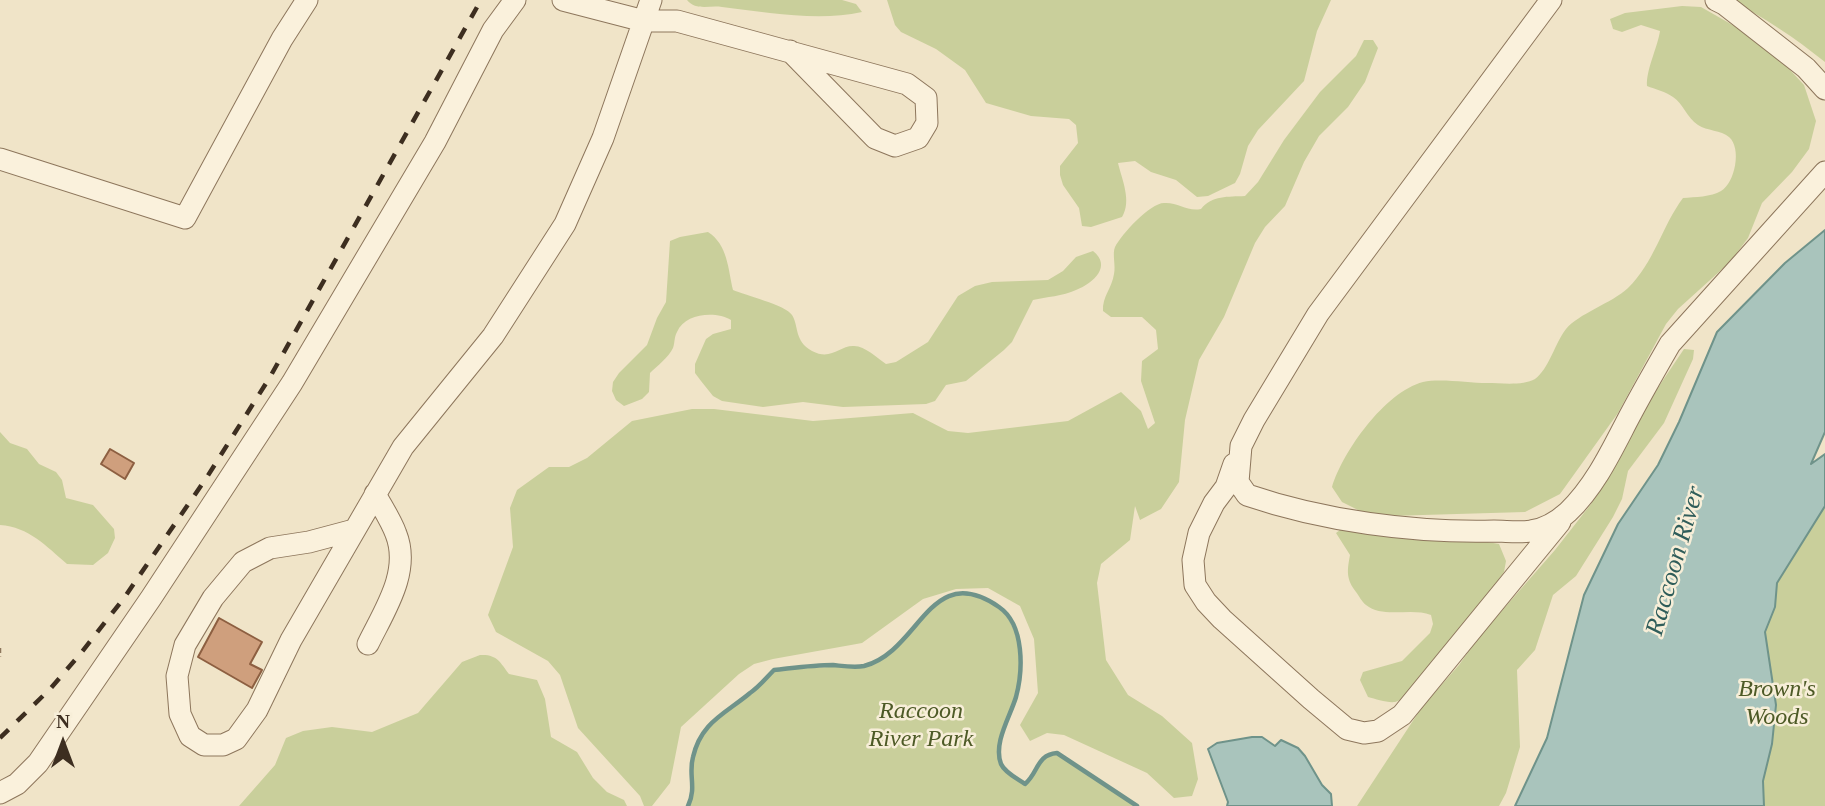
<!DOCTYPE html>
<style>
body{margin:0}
#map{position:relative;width:1825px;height:806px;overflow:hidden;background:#f0e4c8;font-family:"Times New Roman",serif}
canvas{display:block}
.north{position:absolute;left:28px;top:708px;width:70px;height:70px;-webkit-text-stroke:5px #f7eed8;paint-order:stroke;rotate:0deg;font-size:19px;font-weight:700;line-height:28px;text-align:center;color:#3d2e20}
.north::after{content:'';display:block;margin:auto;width:24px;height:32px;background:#3d2e20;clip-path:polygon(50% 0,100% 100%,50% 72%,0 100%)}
</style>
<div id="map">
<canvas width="1825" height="806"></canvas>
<div class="north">N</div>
</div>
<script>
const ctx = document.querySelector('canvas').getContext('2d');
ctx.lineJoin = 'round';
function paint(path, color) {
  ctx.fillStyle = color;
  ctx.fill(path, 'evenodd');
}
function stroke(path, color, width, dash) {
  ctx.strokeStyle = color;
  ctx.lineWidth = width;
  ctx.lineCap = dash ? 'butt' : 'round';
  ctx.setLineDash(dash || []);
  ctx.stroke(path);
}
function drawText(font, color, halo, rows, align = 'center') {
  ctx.font = font + ' "Times New Roman",serif';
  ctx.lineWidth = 5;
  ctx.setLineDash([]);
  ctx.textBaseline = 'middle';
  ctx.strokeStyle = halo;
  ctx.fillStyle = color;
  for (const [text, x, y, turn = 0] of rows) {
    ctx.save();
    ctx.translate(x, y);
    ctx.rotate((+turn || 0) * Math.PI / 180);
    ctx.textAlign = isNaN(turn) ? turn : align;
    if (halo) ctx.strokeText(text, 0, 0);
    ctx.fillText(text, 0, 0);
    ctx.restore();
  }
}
const green = new Path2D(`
 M687 0H842L856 4 862 12C817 22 767 12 722 7 709 5 696 11 687 0Z
 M887 0H1331L1317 31 1304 81 1258 130 1248 146 1240 174 1235 183 1208 196 1197 197 1176 180 1151 172 1135 161 1118 163C1122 180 1132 201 1122 217L1091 227 1082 226 1079 208 1063 185 1060 175V166L1078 143 1076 125 1069 119 1031 116 986 103 965 70 936 49 901 32 895 25Z
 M1730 0H1825V62C1795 38 1764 17 1730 0Z
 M1682 6 1701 7 1766 44 1804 85 1816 121 1809 149 1792 172 1762 203 1748 238 1730 262 1678 309 1666 324 1618 413 1560 494 1525 512 1389 516 1360 511 1342 502 1332 487C1343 451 1385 392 1423 382 1440 378 1469 383 1487 383 1501 383 1523 386 1535 379 1549 369 1555 343 1566 329 1578 314 1612 303 1628 288 1654 263 1662 226 1683 198 1695 197 1711 197 1721 191 1735 183 1742 148 1729 137 1721 130 1707 131 1698 125 1687 118 1683 103 1673 97 1666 92 1655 89 1647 86 1646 70 1657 49 1660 31L1641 25 1622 32 1613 29 1610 19 1625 13Z
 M1364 40H1373L1378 48 1365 82 1348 107 1319 136 1304 162 1285 206 1265 227 1255 243 1224 317 1199 360 1185 420 1179 482 1161 509 1140 520 1135 506 1130 540 1101 564 1097 583 1106 660 1128 695 1162 716 1192 743 1198 779 1192 796 1174 798 1147 773 1064 735 1047 733 1030 741 1020 725 1038 693 1034 639 1020 606 988 588 956 589 923 599 862 643 773 659 754 664 739 674 681 727 670 783 652 806H644L640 796 578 728 560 675 548 661 496 632 488 615 513 547 510 508 517 490 549 467H569L587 458 632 421 692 409H714L813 421 913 413 948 431 968 433 1068 421 1121 392 1141 411 1148 429 1155 423 1141 381 1142 361 1158 349 1156 330 1142 317H1111L1103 311C1102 297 1112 288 1114 274 1116 266 1112 254 1115 247 1121 235 1150 203 1164 203 1178 202 1187 212 1201 209 1212 195 1228 197 1245 196L1258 182 1284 140 1320 92 1356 56Z
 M708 232C728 245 728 269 733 290 744 295 786 305 792 315 799 326 794 341 812 351 831 361 839 346 853 346 864 345 877 358 886 364L896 362 928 342 958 296 975 286 992 282 1048 280 1063 271 1076 257 1093 251C1112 266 1094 283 1076 290 1063 296 1046 297 1033 300L1012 342 1004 350 966 381 946 385 935 401 926 404 843 407 803 402 763 407 722 401 713 396 701 381 695 373V364L706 339 713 334 731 329V320C716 311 685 313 677 332 674 337 675 343 673 348 669 357 657 366 650 373L649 392 642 399 624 406 616 400 612 391 613 382 619 373 647 345 657 318 666 302 670 241 680 237Z
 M1684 349 1694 350 1693 359 1664 423 1628 471 1622 499 1613 517 1576 576 1553 595 1535 650 1517 670 1520 747 1506 793 1499 806H1357L1422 707 1459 665 1478 638 1555 550 1591 504 1647 404Z
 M0 432 10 443 27 449 39 464 56 472 62 480 66 498 93 505 114 529 115 538 108 553 93 565 67 564C46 546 29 527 0 525Z
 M1825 465V806H1731L1728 696Z
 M1344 527 1384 531 1444 542 1482 541 1499 544 1506 561 1504 572C1487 595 1419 698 1395 702 1387 703 1376 699 1368 697L1360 680 1363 672 1402 661 1430 633 1433 624 1431 615C1411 607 1383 619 1366 605 1362 602 1359 596 1356 592 1346 579 1347 571 1350 555L1336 533Z
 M956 593C1014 593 1028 647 1016 696 1011 716 993 742 1001 763 1005 773 1017 779 1026 784 1039 772 1036 755 1057 753L1137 806H688C697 787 688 775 693 757 701 722 725 714 750 693 759 687 766 678 774 670L866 665 885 655 901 642 942 598Z
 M480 655C497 654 500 662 509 674L537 680 545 699 551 737 577 752 593 778 607 792 624 800 627 806H239L275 765 286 738 303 731 332 727 372 732 418 713 462 662Z`);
const water = new Path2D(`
 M1825 230V432L1811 464 1825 454V506L1777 583 1775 607 1765 632 1776 705 1772 744 1763 781 1764 806H1515L1547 738 1584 595 1618 524 1658 465 1679 422 1717 332 1785 263Z
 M1252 737H1262L1275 746 1281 740 1298 748 1305 756 1322 785 1331 794 1332 806H1227L1228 802 1208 749 1217 743Z`);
const stream = new Path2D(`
 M688 806C697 787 688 775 693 757 701 722 725 714 750 693 759 687 766 678 774 670 793 668 813 665 833 665 843 666 854 668 864 666 921 651 929 559 999 607 1025 625 1023 671 1016 697 1010 717 993 743 1001 764 1005 773 1018 779 1025 784 1039 772 1036 755 1057 753L1137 806`);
const building = new Path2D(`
 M110 449 134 463 125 479 101 464Z
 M219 618 262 642 250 664 262 670 252 688 198 657Z`);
const path = new Path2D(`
 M0 648V657`);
const minor = new Path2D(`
 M563 0 644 21H677L907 84 926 98 927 123 918 138 895 146 875 138 790 51
 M1551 0 1318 314 1254 420 1241 446 1238 482 1247 495C1323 521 1414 533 1494 531 1506 531 1519 533 1531 531 1545 529 1558 521 1568 512 1594 487 1610 454 1626 423 1640 396 1655 370 1670 344L1825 172
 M1716 0 1724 4 1806 68 1825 89
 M0 159 185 218 282 39 307 0
 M1234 464 1226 487 1214 503 1199 533 1193 560 1195 585 1206 602 1222 619 1311 699 1347 729 1364 733 1378 731 1402 715 1560 522
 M354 530 309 542 270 548 243 562 213 598 185 645 177 676 180 714 190 736 204 745H223L236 739 257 710 291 640 403 447 493 336 565 224 603 138 651 0
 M368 644C384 611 411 572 396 534 391 520 382 507 375 494
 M0 793 17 784 38 763 151 598 292 383 435 142 493 30 515 0`);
const rail = new Path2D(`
 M0 738 51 688 81 653 124 598 207 477 270 377 481 0`);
const parkNames = [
 ["Brown's",1777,690],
 ["Woods",1777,718],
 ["Raccoon",921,712],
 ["River Park",921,740]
];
const waterNames = [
 ["Raccoon River",1676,561,-74]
];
paint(green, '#c9cf9b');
paint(water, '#a9c4bc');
stroke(water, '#6f938a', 2);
stroke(stream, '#6f938a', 4.5);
paint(building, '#cf9f7d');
stroke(building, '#8d5f41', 2);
stroke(minor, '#8d765c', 23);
stroke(path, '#8d765c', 2.5, [5, 3.5]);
stroke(minor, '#faf1dc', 21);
stroke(rail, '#3d2e20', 4.5, [12, 12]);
drawText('italic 24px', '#4d5a26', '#f7eed8', parkNames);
drawText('italic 26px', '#2f5d5a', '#f7eed8', waterNames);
</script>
